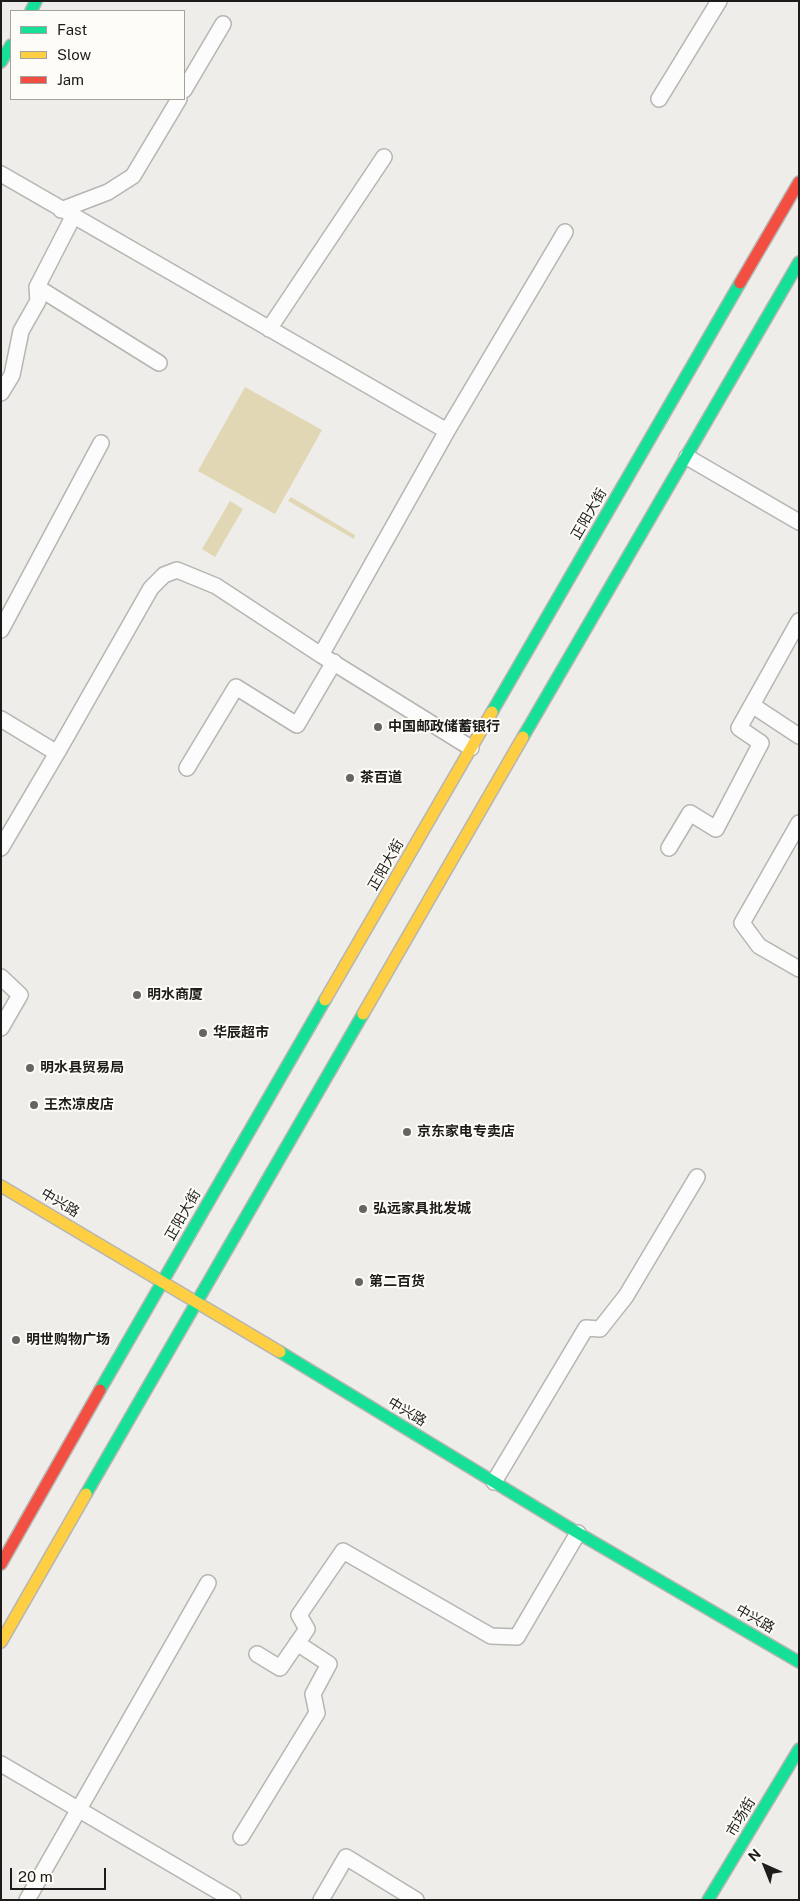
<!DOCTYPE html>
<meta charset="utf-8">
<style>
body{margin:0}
#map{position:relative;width:800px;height:1901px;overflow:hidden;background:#eeedea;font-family:"Public Sans",sans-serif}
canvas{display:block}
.frame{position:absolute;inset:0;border:2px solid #1d1c1a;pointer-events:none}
.legend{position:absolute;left:10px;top:10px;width:175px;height:90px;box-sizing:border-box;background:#fdfcf6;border:1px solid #a3a29e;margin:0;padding:6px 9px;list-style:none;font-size:15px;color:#1d1c1a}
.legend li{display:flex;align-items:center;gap:10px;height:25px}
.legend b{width:25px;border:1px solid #a3a29e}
.north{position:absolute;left:740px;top:1841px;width:50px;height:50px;-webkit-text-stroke:4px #fdfcf6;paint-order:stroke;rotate:316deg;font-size:14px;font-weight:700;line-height:20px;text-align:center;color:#1d1c1a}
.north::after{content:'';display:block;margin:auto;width:18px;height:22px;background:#1d1c1a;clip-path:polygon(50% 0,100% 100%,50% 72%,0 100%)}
.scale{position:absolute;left:10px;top:1868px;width:96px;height:22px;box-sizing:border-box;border:2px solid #1d1c1a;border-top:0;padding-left:6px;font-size:15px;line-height:18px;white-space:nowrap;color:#1d1c1a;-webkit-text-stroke:4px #fdfcf6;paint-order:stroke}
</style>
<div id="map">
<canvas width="800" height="1901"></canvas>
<div class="frame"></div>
<ul class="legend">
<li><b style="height:6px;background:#16e098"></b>Fast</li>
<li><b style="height:6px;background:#ffcf43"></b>Slow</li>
<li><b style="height:6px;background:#f24e42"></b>Jam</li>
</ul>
<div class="north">N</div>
<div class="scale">20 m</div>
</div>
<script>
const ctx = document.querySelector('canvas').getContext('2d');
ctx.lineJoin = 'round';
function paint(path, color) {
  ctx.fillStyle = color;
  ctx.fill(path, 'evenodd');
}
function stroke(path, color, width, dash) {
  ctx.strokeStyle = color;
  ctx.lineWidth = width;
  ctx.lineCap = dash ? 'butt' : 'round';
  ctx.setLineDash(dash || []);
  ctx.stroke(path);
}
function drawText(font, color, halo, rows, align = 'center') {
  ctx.font = font + ' "Public Sans","Noto Sans SC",sans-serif';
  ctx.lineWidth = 4;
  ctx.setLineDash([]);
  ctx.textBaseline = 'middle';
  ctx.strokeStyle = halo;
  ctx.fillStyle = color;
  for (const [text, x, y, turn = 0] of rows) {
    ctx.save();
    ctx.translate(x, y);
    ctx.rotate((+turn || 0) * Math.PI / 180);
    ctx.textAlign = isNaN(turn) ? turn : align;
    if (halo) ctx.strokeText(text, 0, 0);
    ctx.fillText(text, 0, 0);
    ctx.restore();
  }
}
const green = new Path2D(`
 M245 387 322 430 275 514 198 471Z
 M291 497 355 535 354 539 288 501Z
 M230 501 243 509 215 557 202 549Z`);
const lane = new Path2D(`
 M184 90 223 24
 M659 99 719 1
 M1 174 447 431
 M61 210 108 192 133 176 179 99
 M37 287 159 363
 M269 329 384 157
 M1 393 12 375 21 331 38 301 37 287 73 217
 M687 457 799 522
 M1 630 101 443
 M321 655 447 431 565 232
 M752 705 799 736
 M1 719 57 753 151 588 164 575 177 570 216 586 321 655 471 748
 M187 768 236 687 297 725 334 662
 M799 823 742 923 759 946 799 969
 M1 848 57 753
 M669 848 690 813 716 829 761 743 739 728 799 621
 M1 977 20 995 1 1028
 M494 1482 586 1328 600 1329 626 1296 697 1177
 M257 1654 280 1668 307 1629 299 1615 343 1551 491 1636 517 1637 578 1533
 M1 1764 233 1900
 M241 1837 317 1713 313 1694 329 1664 297 1643
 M27 1900 208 1583
 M321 1900 346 1857 416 1900`);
const fast = new Path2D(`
 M31 11 36 1
 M1 62 11 45
 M492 712 740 283
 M523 737 799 262
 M280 1352 578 1533 799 1662
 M100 1390 325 1000
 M86 1494 363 1014
 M708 1900 799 1749`);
const slow = new Path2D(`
 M325 1000 492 712
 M363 1014 523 737
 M1 1186 280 1352
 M1 1642 86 1494`);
const jam = new Path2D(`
 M740 283 799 182
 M1 1564 100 1390`);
const markers = [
 [378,727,5,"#666563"],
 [350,778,5,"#666563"],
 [137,995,5,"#666563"],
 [203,1033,5,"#666563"],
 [30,1068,5,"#666563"],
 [34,1105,5,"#666563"],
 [407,1132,5,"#666563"],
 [363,1209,5,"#666563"],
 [359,1282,5,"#666563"],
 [16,1340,5,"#666563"]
];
const streetNames = [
 ["正阳大街",589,514,-60],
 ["正阳大街",386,865,-60],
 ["中兴路",60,1203,31],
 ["正阳大街",183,1215,-60],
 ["中兴路",407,1412,31],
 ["中兴路",755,1619,30],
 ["市场街",741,1817,-59]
];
const poiNames = [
 ["中国邮政储蓄银行",388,727],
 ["茶百道",360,778],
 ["明水商厦",147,995],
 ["华辰超市",213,1033],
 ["明水县贸易局",40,1068],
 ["王杰凉皮店",44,1105],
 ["京东家电专卖店",417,1132],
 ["弘远家具批发城",373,1209],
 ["第二百货",369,1282],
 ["明世购物广场",26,1340]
];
paint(green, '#e1d7b5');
stroke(lane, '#b6b5b2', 18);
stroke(fast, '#b6b5b2', 14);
stroke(slow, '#b6b5b2', 14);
stroke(jam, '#b6b5b2', 14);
stroke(lane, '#fcfcfc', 15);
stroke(fast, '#16e098', 11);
stroke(slow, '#ffcf43', 11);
stroke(jam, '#f24e42', 11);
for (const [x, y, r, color] of markers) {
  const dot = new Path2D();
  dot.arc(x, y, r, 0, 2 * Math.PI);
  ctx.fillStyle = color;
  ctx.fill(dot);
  stroke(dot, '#fdfcf6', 2);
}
drawText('14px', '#1d1c1a', '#fdfcf6', streetNames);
drawText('bold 14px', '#1d1c1a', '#fdfcf6', poiNames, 'left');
</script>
